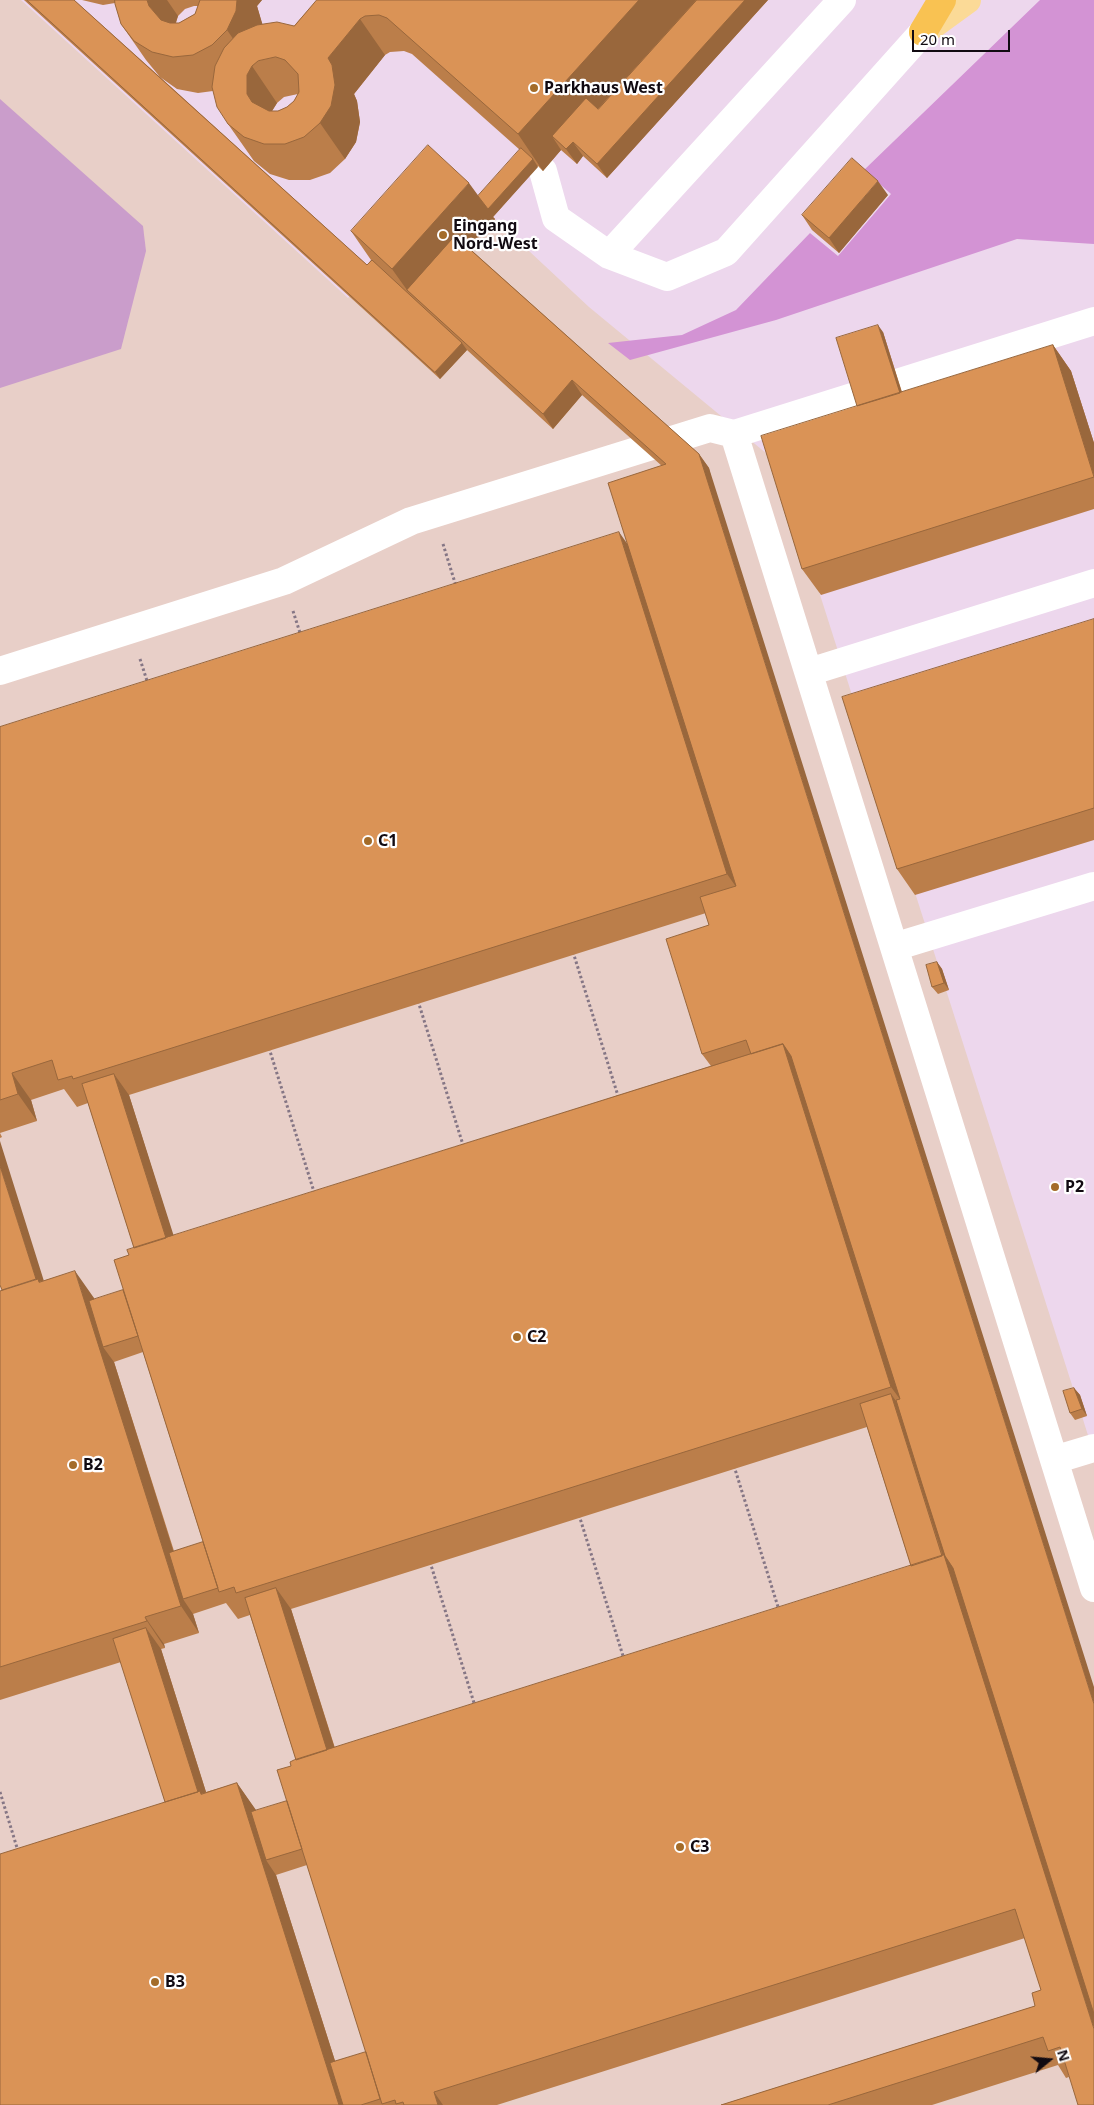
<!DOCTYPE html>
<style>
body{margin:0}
#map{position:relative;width:1094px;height:2105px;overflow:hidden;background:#edd7ed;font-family:"Noto Sans",sans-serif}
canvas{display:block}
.north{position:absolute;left:1024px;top:2035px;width:50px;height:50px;-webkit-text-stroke:4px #fff;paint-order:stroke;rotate:73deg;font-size:14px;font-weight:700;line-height:20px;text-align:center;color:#110a11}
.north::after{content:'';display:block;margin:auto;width:18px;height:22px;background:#110a11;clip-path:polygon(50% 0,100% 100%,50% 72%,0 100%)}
.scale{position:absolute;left:912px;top:30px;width:98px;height:22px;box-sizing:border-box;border:2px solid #110a11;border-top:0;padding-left:6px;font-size:15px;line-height:18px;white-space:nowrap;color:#110a11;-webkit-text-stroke:4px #fff;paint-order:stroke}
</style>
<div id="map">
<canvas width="1094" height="2105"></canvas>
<div class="north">N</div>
<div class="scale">20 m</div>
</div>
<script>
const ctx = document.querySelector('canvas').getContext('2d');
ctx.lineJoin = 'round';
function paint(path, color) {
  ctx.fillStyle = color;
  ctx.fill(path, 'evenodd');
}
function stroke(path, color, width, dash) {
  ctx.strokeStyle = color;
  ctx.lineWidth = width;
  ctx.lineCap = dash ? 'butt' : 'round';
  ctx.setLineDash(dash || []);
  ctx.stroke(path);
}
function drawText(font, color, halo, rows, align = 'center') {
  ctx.font = font + ' "Noto Sans",sans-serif';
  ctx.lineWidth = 4.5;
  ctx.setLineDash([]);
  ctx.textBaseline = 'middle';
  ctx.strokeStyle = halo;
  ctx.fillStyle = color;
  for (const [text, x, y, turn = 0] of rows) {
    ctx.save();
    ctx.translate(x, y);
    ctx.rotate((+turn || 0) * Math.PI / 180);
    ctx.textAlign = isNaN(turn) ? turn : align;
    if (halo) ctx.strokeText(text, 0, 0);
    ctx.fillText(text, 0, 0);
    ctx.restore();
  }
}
const commercial = new Path2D(`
 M0 0H21L348 298 454 181 589 307 778 463 1094 1454V2105H0Z`);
const green = new Path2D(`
 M0 99 143 226 146 251 121 349 0 388Z`);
const forest = new Path2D(`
 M1040 0H1094V244L1017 239 776 320 630 360 608 343 682 335 736 310 810 233 838 256 891 194 864 170Z`);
const path = new Path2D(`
 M443 544 456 586
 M293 611 301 636
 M140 659 148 684
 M573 952 619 1099
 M418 1001 464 1148
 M269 1048 315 1195
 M734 1466 779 1610
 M579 1515 624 1659
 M430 1562 475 1706
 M0 1792 18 1851`);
const minor = new Path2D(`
 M543 171 556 218 609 255 667 277 726 252 923 32
 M609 255 842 0
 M1094 321 734 434 1094 1588
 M0 671 284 581 411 521 710 428 734 434
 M809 672 1094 583
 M894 947 1094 886
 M1054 1460 1094 1448`);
const major = new Path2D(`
 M923 32 967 0`);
const highway = new Path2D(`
 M923 32 942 0`);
const wall = new Path2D(`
 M24 0H74L160 77 146 60 121 24 115 3 103 5 82 0H262L257 6 262 24 294 26 317 0H768L607 178 583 156 577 164 561 150 543 171 538 166 493 217 495 219 469 248 699 454 709 468 1069 2077 1066 2078 1058 2065 932 2105H721L1035 2006 1041 1990 1025 1938 497 2105H0L165 1802 121 1662 0 1700V1291L44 1281 94 1298V1300L123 1290 129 1255 134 1248 88 1103 77 1107 64 1089 31 1100 37 1121 0 1133 2 1137 0 1138V727L628 545 662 466 582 395 553 429 467 350 440 379ZM194 6H198L195 14 179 23H176L178 16 185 9ZM404 51 412 54 520 150 478 196 351 231 371 260 367 265 160 77 177 89 198 93 213 91 228 124 254 161 270 174 289 180H310L330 173 345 159 356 142 360 122 357 101 354 94 385 55 390 52ZM298 94 294 101 287 107 278 111H272L277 103 284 97ZM706 913 709 925 702 1054 711 1066 173 1236 129 1095ZM143 1352 203 1542 174 1551 114 1362ZM867 1427 911 1566 335 1748 291 1609ZM226 1603 238 1619 250 1615 296 1760 291 1766 287 1801 256 1811 237 1783 206 1792 161 1649 165 1648 164 1644 199 1633 193 1614ZM307 1865 366 2052 335 2061 276 1875Z
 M888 195 839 253 812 230 802 215Z
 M883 332 902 392 1053 345 1071 371 1094 443V509L821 595 802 569Z
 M1094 619V840L915 895 897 869Z
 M937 962 942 969 949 990 938 994 932 987Z
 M1074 1388 1080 1395 1087 1416 1075 1420 1070 1413Z`);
const shadedWall = new Path2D(`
 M147 0H167L178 16 172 33 149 6Z
 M237 0H262L257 6 263 26 261 47 252 66 227 30Z
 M639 0H696L564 147 552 136 561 150 543 171 518 134Z
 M745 0H768L607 178 597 164Z
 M360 19 385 55 354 94 357 101 360 122 356 142 345 159 320 123 328 58Z
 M252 66 277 103 272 111 273 130 252 102 247 94V75Z
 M573 142 583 156 577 164 566 149Z
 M533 159 538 167 493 217 495 219 420 302 407 290 392 269 469 183 488 209Z
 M878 181 888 195 839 253 829 238Z
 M878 325 883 332 911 422 906 414Z
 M462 343 467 350 440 379 435 372Z
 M1053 345 1071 371 1094 443V476Z
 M572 380 582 395 553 429 543 414Z
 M699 454 709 468 1094 1687V1704Z
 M619 532 638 559 746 901 727 874Z
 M937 962 942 969 949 990 944 983Z
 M783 1044 802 1070 910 1413 891 1387Z
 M12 1073 31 1100 37 1121 18 1094Z
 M114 1074 129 1095 183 1265 168 1244Z
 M0 1141 48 1294 38 1286 0 1166Z
 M75 1271 94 1298 109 1346 103 1347 114 1362 188 1598 183 1599 193 1614 199 1633 181 1606Z
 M1074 1388 1080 1395 1087 1416 1082 1409Z
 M891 1394 906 1415 1094 1997V2029Z
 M276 1588 291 1609 344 1778 329 1757Z
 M145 1617 164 1644 165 1648 147 1621Z
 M146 1628 161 1649 211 1808 200 1798Z
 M237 1783 256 1810 271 1859 266 1860 276 1875 349 2105H339Z
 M434 2092 443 2105H438Z`);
const building = new Path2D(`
 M27 0H74L367 265 372 260 462 343 435 372Z
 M115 0H147L149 6 161 20 170 23H179L195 14 200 0H237L236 11 227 30 212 45 193 55 173 57 152 52 134 41 121 24 115 4Z
 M317 0H639L518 134 387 18 379 15 365 16 360 19 328 58 332 65 335 85 331 106 320 123 304 137 285 144H264L244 137 228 124 217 107 212 87 215 66 224 48 238 33 257 25 277 22 294 26ZM276 57 285 60 298 74 299 92 294 101 287 107 278 111H269L252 102 247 94V75L252 66 258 61Z
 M697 0H745L597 164 573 142 566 149 552 136 586 98 598 109Z
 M428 145 469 183 392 269 351 231Z
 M521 148 533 159 488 209 478 196Z
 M852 158 878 181 829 238 802 215Z
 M455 236 699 454 1094 1704V2014L953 1568 945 1556 922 1484 896 1400 900 1399 791 1056 783 1044 751 1054 746 1040 702 1054 666 939 709 925 700 897 736 886 608 483 666 464 572 380 543 414 407 290Z
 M878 325 900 393 857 406 836 338Z
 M1053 345 1094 477 802 569 761 436Z
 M619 532 727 874 73 1079 72 1076 58 1080 52 1060 12 1073 18 1094 0 1100V727Z
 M1094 619V808L897 869 842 697Z
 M937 962 944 983 932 987 926 965Z
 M783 1044 891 1387 236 1593 234 1587 219 1592 114 1260 129 1255 127 1250Z
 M114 1074 166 1238 134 1248 82 1084Z
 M0 1166 36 1279 2 1290 0 1285Z
 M75 1271 181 1606 145 1617 147 1621 0 1667V1291L38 1279 39 1282Z
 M123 1290 138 1336 103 1347 89 1301Z
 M1074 1388 1082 1409 1070 1413 1063 1391Z
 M891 1394 942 1556 911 1566 860 1404Z
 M203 1542 218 1588 183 1599 169 1553Z
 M944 1555 1094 2029V2105H1078L1060 2047 1048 2051 1043 2037 828 2105H721L1035 2006 1032 1993 1041 1990 1015 1909 434 2092 438 2105H404L403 2102 396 2104 395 2100 382 2104 277 1770 291 1766 290 1762 294 1760Z
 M276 1588 327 1750 296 1760 245 1598Z
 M146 1628 198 1792 165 1802 113 1639Z
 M237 1783 339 2105H0V1854L200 1791 201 1794Z
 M287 1801 302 1849 266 1860 251 1812Z
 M366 2052 380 2099 361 2105H343L330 2063Z`);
const markers = [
 [534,88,5,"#a46c29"],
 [443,235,5,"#a46c29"],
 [368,841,5,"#a46c29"],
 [1055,1187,5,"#a46c29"],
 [517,1337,5,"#a46c29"],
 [73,1465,5,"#a46c29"],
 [680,1847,5,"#a46c29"],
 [155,1982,5,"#a46c29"]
];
const poiNames = [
 ["Parkhaus West",544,88],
 ["Eingang",453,226],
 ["Nord-West",453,244],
 ["C1",378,841],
 ["P2",1065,1187],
 ["C2",527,1337],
 ["B2",83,1465],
 ["C3",690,1847],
 ["B3",165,1982]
];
paint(commercial, '#e8cfc8');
paint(green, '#ca9dcb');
paint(forest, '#d393d4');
stroke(path, '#857685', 3, [2.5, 2.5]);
stroke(minor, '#fff', 28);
stroke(major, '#fbda97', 28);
stroke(highway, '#f9c252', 28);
paint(wall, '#bb7e4a');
paint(shadedWall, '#99673c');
paint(building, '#da9356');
stroke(building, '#99673c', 1);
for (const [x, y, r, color] of markers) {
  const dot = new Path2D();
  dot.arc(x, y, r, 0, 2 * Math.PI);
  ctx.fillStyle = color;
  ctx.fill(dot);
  stroke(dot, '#fff', 2);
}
drawText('bold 16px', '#110a11', '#fff', poiNames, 'left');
</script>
